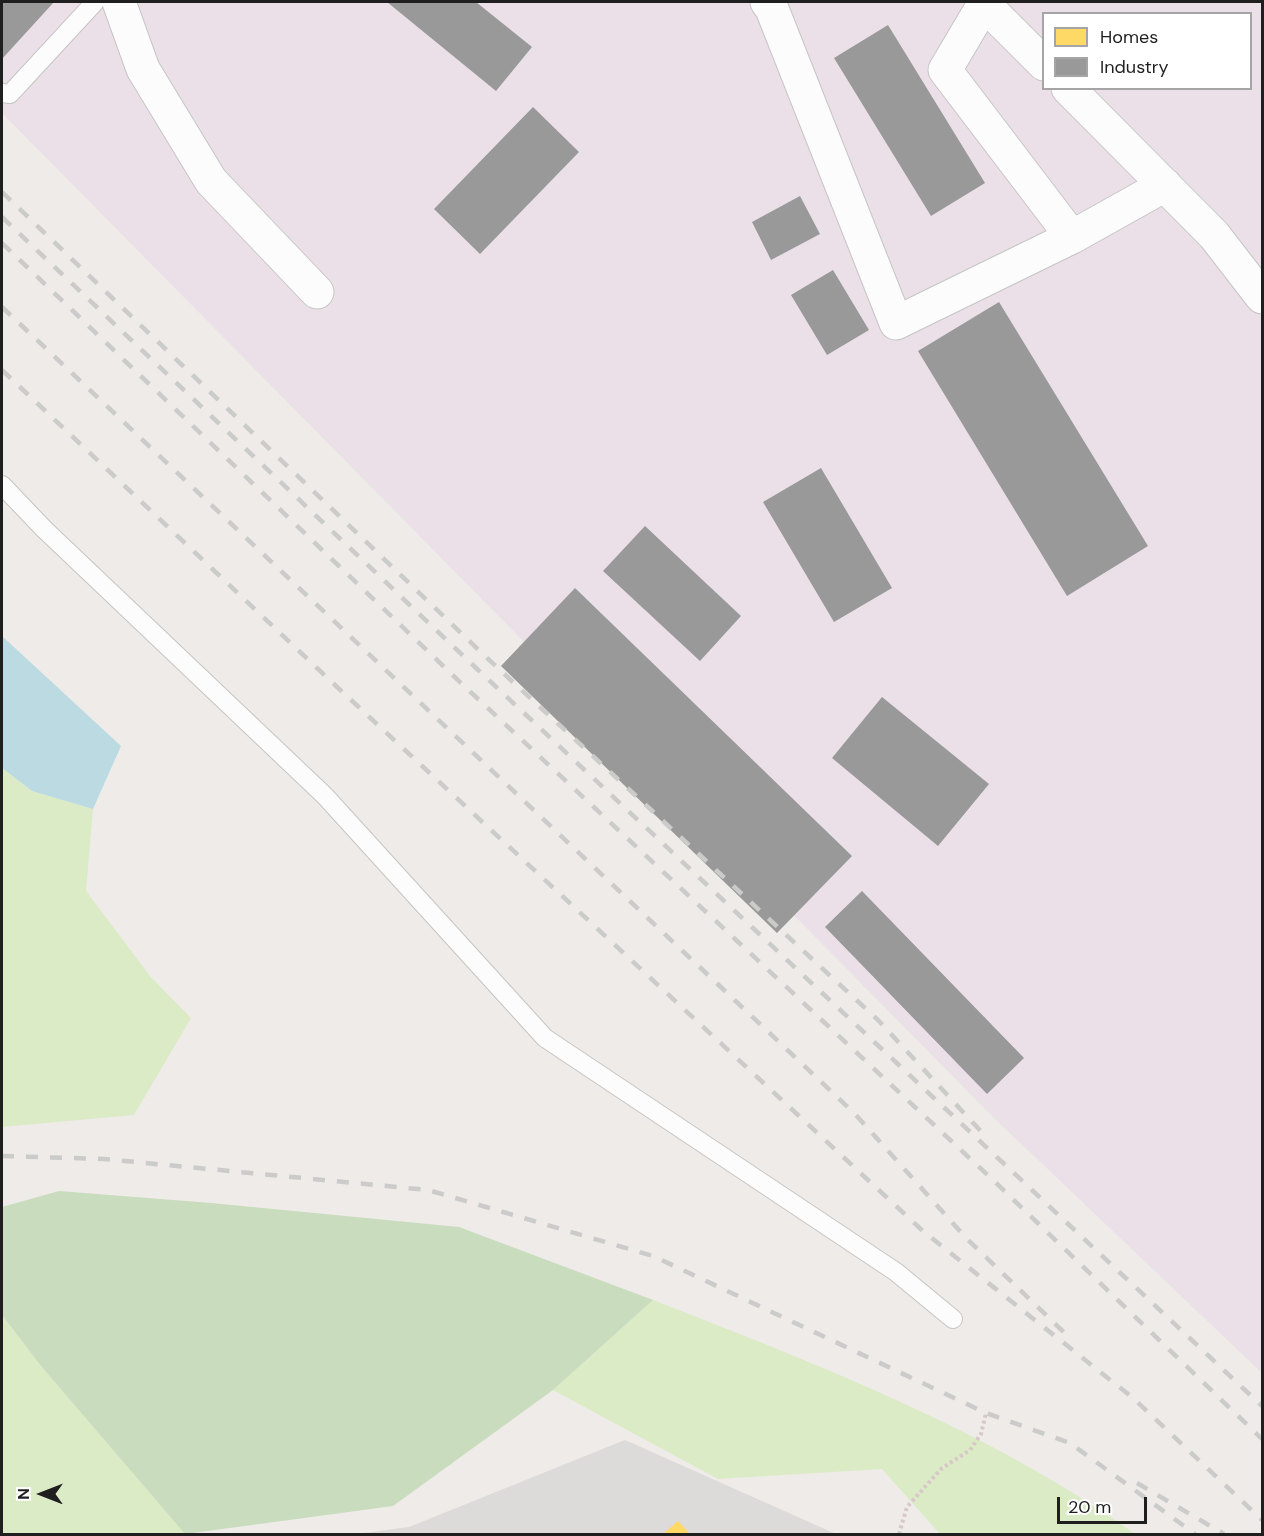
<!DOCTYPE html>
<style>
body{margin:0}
#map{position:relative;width:1264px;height:1536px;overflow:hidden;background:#eeebe8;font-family:"DM Sans",sans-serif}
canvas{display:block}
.frame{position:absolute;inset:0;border:3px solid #1f1f1f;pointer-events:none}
.legend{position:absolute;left:1042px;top:12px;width:210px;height:78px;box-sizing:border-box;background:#fff;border:2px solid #a5a5a5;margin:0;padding:8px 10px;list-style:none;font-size:18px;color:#1f1f1f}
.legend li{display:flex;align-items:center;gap:12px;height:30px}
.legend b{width:30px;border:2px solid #a5a5a5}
.north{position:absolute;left:12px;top:1464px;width:60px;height:60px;-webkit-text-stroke:4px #fff;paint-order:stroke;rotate:270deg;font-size:16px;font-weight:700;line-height:24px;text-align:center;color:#1f1f1f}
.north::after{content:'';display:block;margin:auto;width:21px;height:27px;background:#1f1f1f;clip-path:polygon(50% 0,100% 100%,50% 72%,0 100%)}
.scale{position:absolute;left:1057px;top:1497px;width:90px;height:27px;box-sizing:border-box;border:3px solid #1f1f1f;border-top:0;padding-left:8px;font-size:18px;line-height:21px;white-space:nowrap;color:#1f1f1f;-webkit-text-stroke:4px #fff;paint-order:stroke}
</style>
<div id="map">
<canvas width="1264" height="1536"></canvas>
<div class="frame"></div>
<ul class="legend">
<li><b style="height:16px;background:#ffd966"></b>Homes</li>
<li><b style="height:16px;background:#999"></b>Industry</li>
</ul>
<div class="north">N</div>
<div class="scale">20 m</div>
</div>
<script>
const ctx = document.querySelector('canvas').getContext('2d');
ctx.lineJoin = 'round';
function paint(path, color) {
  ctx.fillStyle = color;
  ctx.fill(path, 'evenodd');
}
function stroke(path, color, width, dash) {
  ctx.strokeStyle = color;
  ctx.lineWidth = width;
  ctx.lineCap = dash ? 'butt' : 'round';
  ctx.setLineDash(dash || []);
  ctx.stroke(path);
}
const residential = new Path2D(`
 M625 1440 836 1534H356L409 1527Z`);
const industrial = new Path2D(`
 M2 2H1262V1373L994 1118 2 113ZM1044 14H1250V88H1044Z`);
const grass = new Path2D(`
 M2 768 32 791 93 809 86 891 150 976 191 1018 134 1115 2 1127Z
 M653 1300C817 1364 991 1431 1135 1534H940L882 1469 718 1479 553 1390Z
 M2 1315 41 1366 185 1534H2Z`);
const forest = new Path2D(`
 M59 1191 211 1203 459 1227 653 1300 553 1390 393 1506 185 1534 41 1366 2 1315V1207Z`);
const water = new Path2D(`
 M2 636 121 746 93 809 32 791 2 768Z`);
const homes = new Path2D(`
 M678 1521 690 1534H663Z`);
const industry = new Path2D(`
 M2 2H54L2 59Z
 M387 2H476L532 47 496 91Z
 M888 25 985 183 931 216 834 58Z
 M533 107 579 152 480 254 434 209Z
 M800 196 820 234 771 260 752 222Z
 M833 270 869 330 827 355 791 295Z
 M999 302 1148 546 1067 596 918 351Z
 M821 468 892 588 834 622 763 502Z
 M645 526 741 616 700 661 603 571Z
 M575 588 852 856 777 933 501 666Z
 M882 697 989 784 938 846 832 758Z
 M862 891 1024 1058 987 1094 825 927Z`);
const path = new Path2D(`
 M899 1534 907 1507 941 1469 970 1450 981 1434 986 1413`);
const service = new Path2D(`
 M2 93 10 94 95 2
 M2 485 44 529 325 796 545 1038 896 1272 953 1319`);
const minor = new Path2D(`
 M119 2 143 69 211 181 317 292
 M767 2 772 9 896 323 1072 237 945 70 984 4
 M982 2 1044 64
 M1068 88 1214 235 1262 297
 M1072 237 1165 185`);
const rail = new Path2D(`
 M2 192 486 657 878 1020 988 1139
 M2 217 476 668 1262 1406
 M2 243 461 683 993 1180 1262 1439
 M2 307 855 1114 967 1239 1072 1340
 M2 370 336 686 924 1232 1133 1398 1262 1520
 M2 1156 104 1159 428 1190 653 1256 986 1413 1070 1443 1195 1534
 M1137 1483 1224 1534`);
paint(residential, '#dddbd9');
paint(industrial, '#ebe0e7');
paint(grass, '#dbebc6');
paint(forest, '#c9dcbd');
paint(water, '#bcdae1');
paint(homes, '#ffd966');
paint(industry, '#999');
stroke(service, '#c6c5c4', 20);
stroke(minor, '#c6c5c4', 35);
stroke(path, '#d7c8c7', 4, [3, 3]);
stroke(service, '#fcfcfc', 18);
stroke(minor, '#fcfcfc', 33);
stroke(rail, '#cbcbca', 4.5, [12, 12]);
</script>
